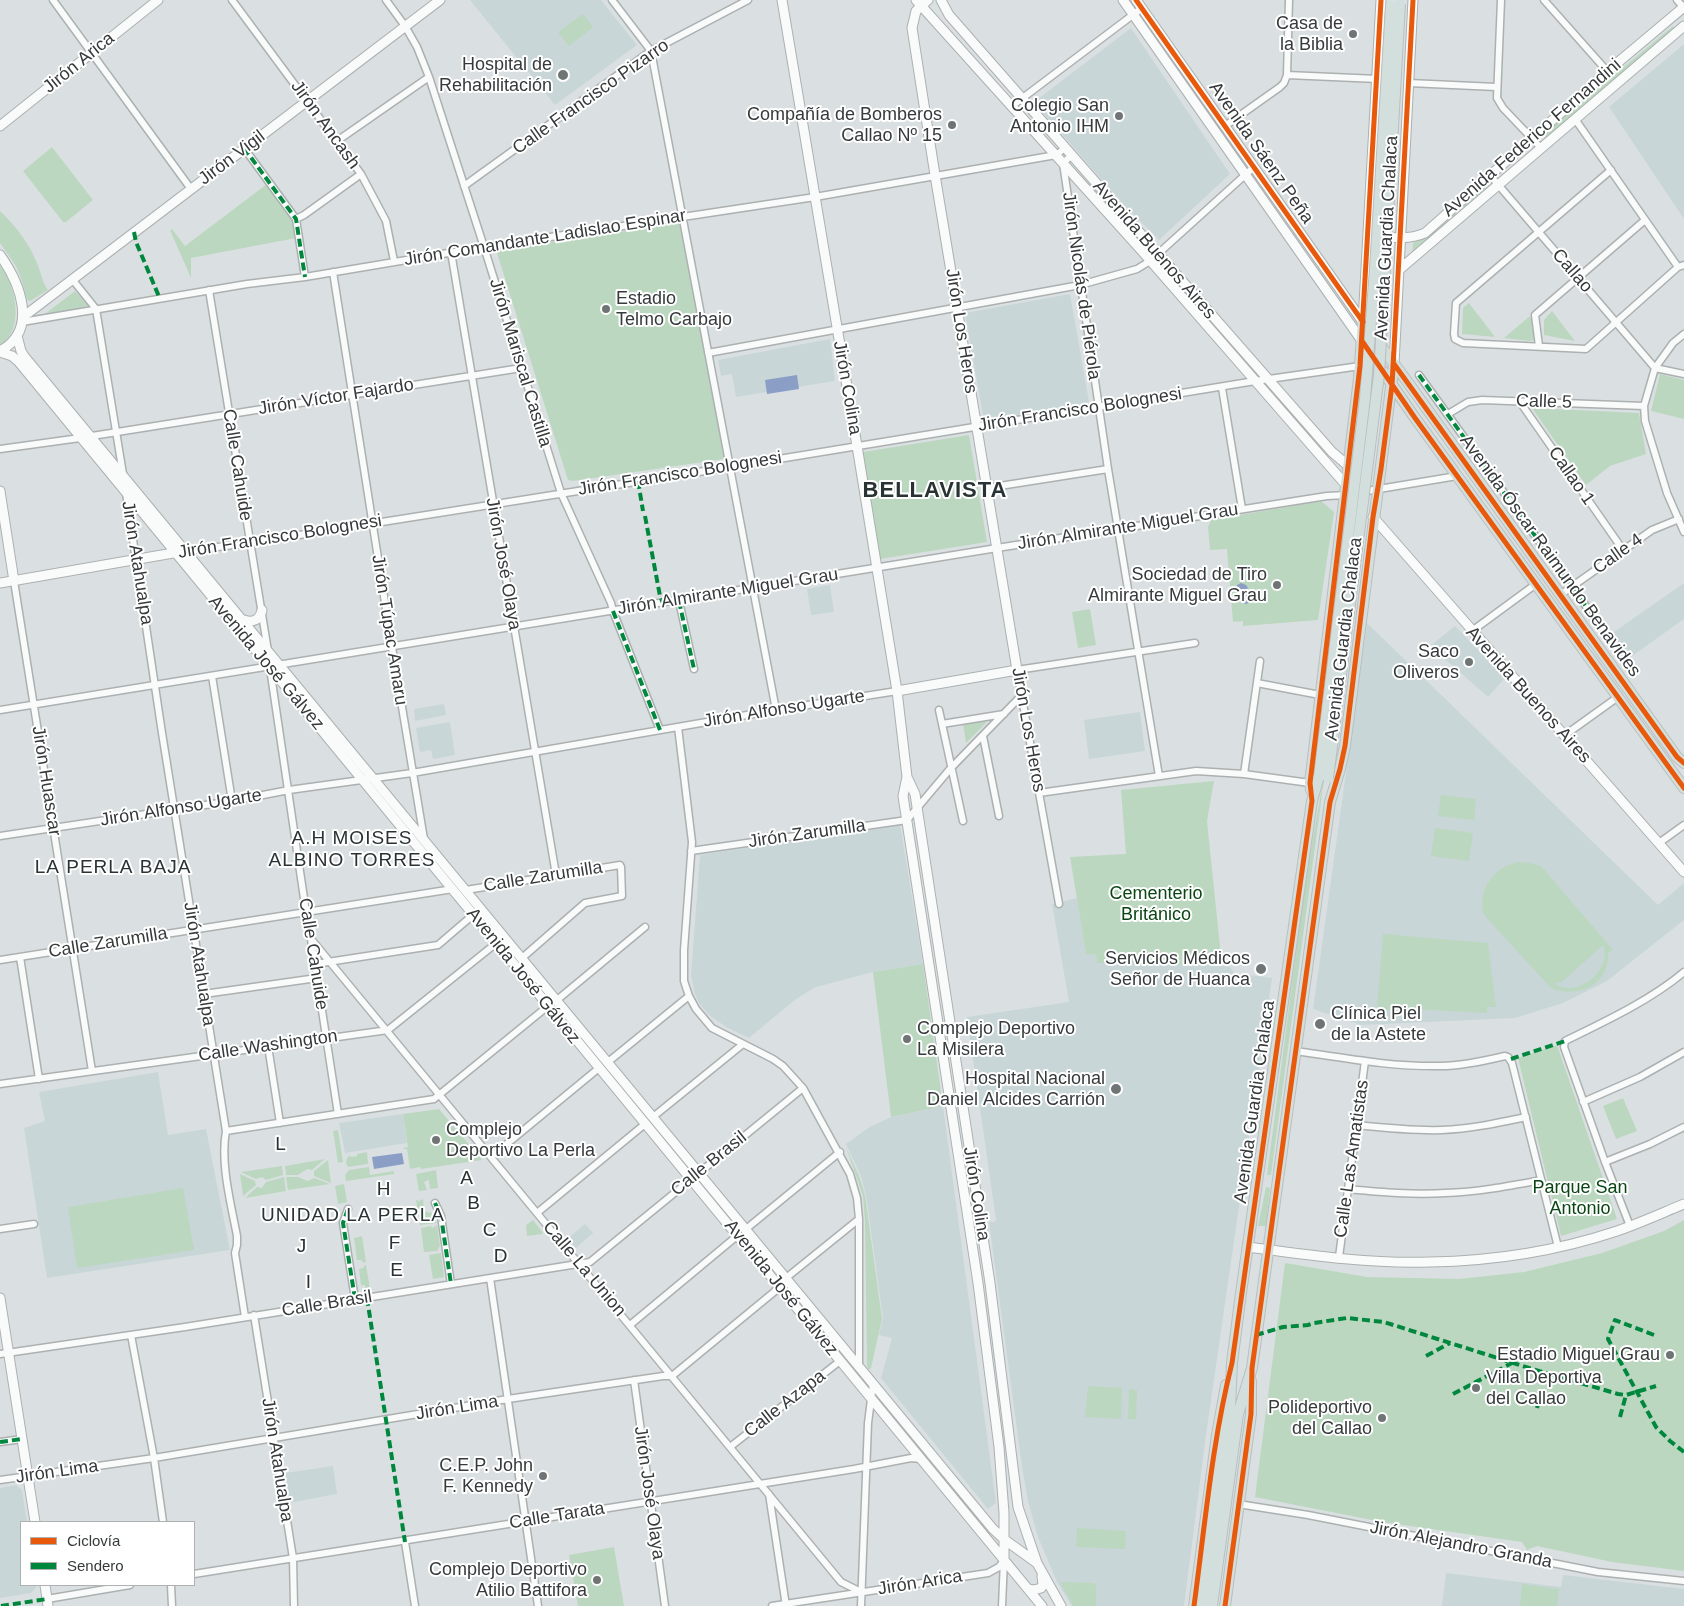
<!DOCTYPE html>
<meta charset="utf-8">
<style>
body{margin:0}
#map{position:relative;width:1684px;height:1606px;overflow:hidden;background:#dae0e1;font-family:Helvetica,sans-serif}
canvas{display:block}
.legend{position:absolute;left:20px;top:1521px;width:175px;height:65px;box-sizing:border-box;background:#fff;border:1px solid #afb0b1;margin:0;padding:6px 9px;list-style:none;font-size:15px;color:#363a3b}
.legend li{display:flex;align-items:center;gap:10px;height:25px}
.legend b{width:25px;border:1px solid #afb0b1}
</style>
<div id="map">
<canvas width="1684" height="1606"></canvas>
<ul class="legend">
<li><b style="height:6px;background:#e8590c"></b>Ciclovía</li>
<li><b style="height:6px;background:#00873e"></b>Sendero</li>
</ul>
</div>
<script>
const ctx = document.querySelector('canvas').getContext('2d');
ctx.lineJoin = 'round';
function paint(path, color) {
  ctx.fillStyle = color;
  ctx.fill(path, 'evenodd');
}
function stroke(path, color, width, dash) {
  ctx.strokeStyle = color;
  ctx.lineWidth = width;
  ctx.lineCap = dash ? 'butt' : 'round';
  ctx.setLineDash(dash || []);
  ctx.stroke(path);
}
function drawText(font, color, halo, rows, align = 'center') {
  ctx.font = font + ' Helvetica,sans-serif';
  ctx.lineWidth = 4;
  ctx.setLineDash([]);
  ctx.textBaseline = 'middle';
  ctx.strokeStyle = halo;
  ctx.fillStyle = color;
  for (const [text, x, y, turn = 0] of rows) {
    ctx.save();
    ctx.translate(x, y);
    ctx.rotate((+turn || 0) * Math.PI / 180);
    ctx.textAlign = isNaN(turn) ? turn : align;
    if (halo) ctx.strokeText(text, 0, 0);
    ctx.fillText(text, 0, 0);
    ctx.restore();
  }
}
const built = new Path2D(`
 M470 0H601L637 45 555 105Z
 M1131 28 1230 174 1159 240 1124 205 1034 102Z
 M1684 44V219L1609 107Z
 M1070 294 1089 402 984 421 965 313Z
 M830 339 835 381 736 397 732 374 721 376 718 360Z
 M1684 583V619L1621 664 1604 639Z
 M830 585 834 612 811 615 807 589Z
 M1367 623 1658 905 1684 883V920L1607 981 1563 1003 1515 1018 1361 1025 1313 1009Z
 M1455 626 1505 678 1488 697 1430 646Z
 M444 704 446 715 415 721 414 709Z
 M1140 712 1145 751 1089 759 1084 720Z
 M450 722 455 755 433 759 431 750 420 752 416 728Z
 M900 824 923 964 873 972 816 987 796 999 749 1038 726 1027 709 1015 699 1003 695 994 691 976 700 855Z
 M1077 898 1086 954 1096 955 1097 963 1223 966 1230 967 1234 973 1272 978 1206 1435 1184 1606H1072L1057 1582 1038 1537 1028 1501 1022 1467 989 1222H994L996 1220 967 1017 1069 1002 1052 904Z
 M158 1072 168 1135 206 1129 230 1250 47 1278 24 1128 45 1121 39 1092Z
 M943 1106 996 1503 988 1509 881 1378 892 1338 879 1335 883 1318 866 1195 861 1176 846 1144 868 1128 891 1117Z
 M403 1114 407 1143 345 1153 339 1123Z
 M585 1224 593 1233 576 1248 567 1239Z
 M333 1466 337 1494 289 1503 285 1473Z
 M16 1485 22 1490 27 1522H21V1585H35L36 1588 31 1593 0 1598V1488Z
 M1446 1573 1561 1587 1563 1575 1684 1589V1606H1442Z`);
const green = new Path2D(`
 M583 14 593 27 569 46 558 32Z
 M1673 26 1676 32 1547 141 1542 135Z
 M52 147 93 200 66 222H63L23 171Z
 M267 184 294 219 296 238 191 258V278L170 230 172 229 185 246Z
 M1487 184 1490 185 1492 188 1412 258 1413 243 1427 236Z
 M0 211C16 226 29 243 37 263 41 272 42 282 48 290L30 301 27 300 22 281 16 266 0 243Z
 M681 223 726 457 724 459 573 481 568 480 497 253 500 249Z
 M0 264C15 284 26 329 0 345Z
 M75 291 88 306 47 316 46 313Z
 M1469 303 1495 337 1462 334 1463 308Z
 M1552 311 1575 341 1544 335V320Z
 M1530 316 1536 335 1534 340 1530 341 1504 338Z
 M1660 374 1684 380V419L1651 411Z
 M1532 408 1639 413 1646 454 1610 466 1586 485Z
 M969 435 987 542 880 559 863 452Z
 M1321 501 1334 512 1318 620 1243 626V621L1233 622 1227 549 1210 550 1208 527 1211 520Z
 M1090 609 1096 645 1078 648 1072 612Z
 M985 719 986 723 966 743 963 724Z
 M1326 765 1271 1175H1267L1306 877Z
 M1214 781 1207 821 1222 966 1097 963 1096 955 1086 954 1070 857 1126 854 1121 790Z
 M1441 795 1476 799 1474 820 1438 816Z
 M1435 828 1473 833 1469 861 1431 856Z
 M1519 862 1530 863 1541 866 1613 950 1608 953C1610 985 1577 999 1551 988L1484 915C1476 890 1495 866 1519 862ZM1603 945C1613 970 1576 1000 1554 983L1562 982Z
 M1383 934 1488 943 1496 1007H1487V1013L1413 1009 1382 1010V1008H1377Z
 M923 964 943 1106 891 1117 873 972Z
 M1557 1045 1617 1219 1561 1236 1518 1058Z
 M1623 1098 1637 1131 1616 1139 1603 1106Z
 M439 1109 482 1160 421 1169 420 1167 410 1169 407 1149H404L403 1148 408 1147 403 1114Z
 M338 1130 343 1162 338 1163 333 1131Z
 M846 1147 859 1176 865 1195 882 1319 871 1368 869 1370 867 1366 865 1222 863 1196Z
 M367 1152 368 1164 348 1167 346 1163 347 1158 350 1155 351 1157 357 1156V1154Z
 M325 1159 312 1170 307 1169 298 1175H286L285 1166Z
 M328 1160 331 1183 314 1176V1171Z
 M282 1166 283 1175 266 1180 262 1177 256 1179 241 1172Z
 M369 1167 370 1175 394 1171V1174L346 1181 345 1175 349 1170Z
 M436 1170 438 1188 430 1189 429 1180 424 1182 427 1190 419 1191 416 1174Z
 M240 1174 255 1181 256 1185 243 1196Z
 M284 1177 286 1191 245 1198 257 1187 262 1188 266 1182Z
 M286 1177H298L308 1181 314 1178 330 1184 288 1190Z
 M344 1184 347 1202 338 1204 335 1186Z
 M1266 1187 1270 1188 1266 1226H1258Z
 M183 1188 194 1250 77 1268 68 1207Z
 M423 1199 424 1211 435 1214 436 1223 420 1225 416 1200 419 1201Z
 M533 1220 543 1233 542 1234 527 1236 526 1225Z
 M1684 1220V1571L1612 1562 1537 1546 1527 1550 1522 1542 1382 1522 1255 1497 1285 1263 1367 1277 1459 1279 1524 1272 1602 1253 1664 1231Z
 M437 1225 440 1246 437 1251 424 1252 421 1228 431 1226 432 1228Z
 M362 1236 366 1262 364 1263 361 1260H357L354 1238Z
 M441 1253 444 1277 433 1279 429 1255Z
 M365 1265H366L370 1289 362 1290 365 1288V1285H361L359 1269 363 1268Z
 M1088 1386 1122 1388 1121 1419 1085 1417Z
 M1129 1389 1137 1390 1136 1419H1128Z
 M1077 1528 1126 1531 1125 1549 1076 1547Z
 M614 1547 624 1606H578L569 1555Z
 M1060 1582 1094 1583 1096 1586V1606H1073Z
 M1522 1584 1559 1589 1557 1606H1520Z`);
const water = new Path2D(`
 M797 375 799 389 767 394 765 380Z
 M1241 583 1246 585 1248 588 1247 592 1251 596 1250 602 1246 604 1241 602 1239 598 1240 595 1236 591 1237 585Z
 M402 1153 404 1164 374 1169 372 1157Z`);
const street = new Path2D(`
 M53 0 191 189
 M232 0 361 174 386 221 394 261
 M386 0 405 26 417 47 429 77 484 247 561 493 611 603 613 611 660 730
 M612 0 651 51 776 710
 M1501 0 1497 98 1503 108 1541 148
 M1544 0 1607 71
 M1677 0 1684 8
 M1287 75 1289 0
 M1409 83 1496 87
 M1012 106 1142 8
 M1575 119 1678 267
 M1225 126 1280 87 1284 83 1287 75 1378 79
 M337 141 429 77
 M244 148 296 219 305 277
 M1072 155 1063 163 1108 469 1159 776
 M1611 170 1456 303 1454 334 1455 339 1463 343 1586 349 1678 267 1684 265
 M1489 174 1655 368 1684 374
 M464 186 651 51 748 0
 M296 219 304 215 361 174
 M451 252 556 875
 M333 272 392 647 424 839
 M72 279 96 309 123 474
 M209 290 268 651
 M22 322 247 284 305 277 484 247 815 197 1056 155 1065 148
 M1684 334 1673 343 1655 368 1644 406 1645 421 1667 493 1684 532
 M1539 346 1535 315 1645 220
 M708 353 1080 285 1137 269 1150 261 1254 167
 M1419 375 1601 627
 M1222 388 1242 509
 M1520 402 1623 550
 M1448 414 1468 402 1482 400 1644 406
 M92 436 521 368
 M0 449 80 438
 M987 488 1108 469
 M1361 492 1457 476
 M126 493 162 733 226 1131C220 1163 231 1204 237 1236V1245L235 1253 245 1317
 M187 551 249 543 730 467 1255 381 1360 366
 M14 581 92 1071
 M1560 595 1652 530 1679 519
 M679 601 694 669
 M1472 631 1536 584
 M270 668 306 912 311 939 338 1114
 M212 676 232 801
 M1257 683 1320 695
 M0 710 997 548 1327 496 1347 495
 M939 710 963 821
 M942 724 1004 714
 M678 727 692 842 684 950V981L689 996 696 1009 712 1028 773 1059 783 1066 803 1088 850 1174 857 1198 859 1219V1367
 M1565 735 1618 697
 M983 736 999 816
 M1244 774 1260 661
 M1039 793 1196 771 1244 774 1310 783
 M0 836 232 801 289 790 412 773 776 710 897 691
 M1659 843 1684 825
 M691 851 907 820 950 769 1021 696
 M466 890 620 865 621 867 622 896 585 903 522 958
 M1059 904 1017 670 1195 643
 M311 939 841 1582 861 1592
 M20 957 39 1079
 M0 960 453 889
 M315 964 438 945 473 915
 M204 994 317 978
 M557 1000 645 927
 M268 1046 280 1123
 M1296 1051C1344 1058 1392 1067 1441 1066 1462 1066 1484 1061 1505 1056L1508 1057 1512 1063 1558 1247
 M608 1062 689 996
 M0 1084 388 1030 499 941
 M1583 1102 1640 1077 1684 1052
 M653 1117 743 1044
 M1357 1125C1385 1128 1413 1131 1442 1130 1470 1129 1498 1123 1526 1117
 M226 1131 434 1099 548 1006
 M491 1157 599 1068
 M1605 1162 1650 1144 1684 1127
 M1348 1189C1381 1192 1413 1195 1445 1193 1478 1192 1509 1186 1541 1180
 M435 1203 441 1216 451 1284
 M348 1209 343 1223 355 1299
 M537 1213 645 1124
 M1630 1226 1605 1162 1564 1047 1565 1041C1604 1022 1651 1000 1684 972
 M0 1229 34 1224
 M746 1229 840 1152
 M1339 1257 1365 1061
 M490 1278 538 1606
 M254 1315 293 1558 294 1606
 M630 1325 737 1236
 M131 1335 154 1458 163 1522
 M0 1354 185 1327 590 1262 803 1088
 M634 1380 665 1606
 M0 1442 22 1439
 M730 1447 840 1361
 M0 1480 154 1458 508 1399 663 1376H672L774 1292 786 1278 859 1219
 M769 1494 786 1606
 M1238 1504 1308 1515 1598 1572 1684 1581
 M405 1542 415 1606
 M194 1574 854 1469 911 1458 921 1459
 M171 1585 172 1606
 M47 1599 130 1585
 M772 1606 988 1573 999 1567 1004 1560
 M861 1606 868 1423 873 1384
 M1002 1606 1004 1560`);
const secondary = new Path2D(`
 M782 0 857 446 897 691 907 777 903 796 978 1283 999 1447 1004 1513V1560
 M916 0 1142 251 1346 485
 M941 0 949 15 1332 452 1352 469
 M1123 0 1362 341
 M1136 0 1363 322
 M0 126 158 0
 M1368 235C1387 237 1407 241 1425 233L1616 64 1684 7
 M0 255C20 283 39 330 0 351
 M1400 269 1684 26
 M23 317 440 0
 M1363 322 1381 0
 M17 336 21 351 24 356 993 1529 1005 1540 1037 1563
 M0 352 12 356 18 361 1042 1606
 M1394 364 1413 0
 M0 491 14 581
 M1373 517 1684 872
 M0 583 179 552
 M244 620C253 623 260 620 262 610
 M897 691 1017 670 935 175 912 28 916 11 928 0
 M907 777 915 794 917 807 990 1283 1018 1507 1037 1563 1061 1606
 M1248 1247C1308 1255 1369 1264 1430 1262 1493 1261 1557 1251 1617 1231 1640 1223 1662 1213 1684 1204
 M0 1298 35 1522
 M45 1585 48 1606
 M1028 1589 1034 1590 1041 1588 1043 1585 1042 1576`);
const primary = new Path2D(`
 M1363 322 1409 384 1677 757 1684 763
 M1362 341 1415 418 1684 788
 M1311 790 1310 783 1359 378 1363 322
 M1194 1606 1217 1435 1226 1385
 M1204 1606 1230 1408 1232 1363 1241 1293 1312 801 1319 776
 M1212 1606 1238 1414 1252 1368 1330 802 1340 769 1345 746 1394 364
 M1225 1606 1251 1414V1381`);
const primaryBridge = new Path2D(`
 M1319 776 1365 398 1375 269 1391 6
 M1328 778 1379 375 1400 4`);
const quiet = new Path2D(`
 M244 148 296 219 305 277
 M134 232 136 242 160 299
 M1419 375 1601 627
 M638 481 643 511
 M645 516 660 596 663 603
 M679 601 694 669
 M613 611 660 730
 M1511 1059 1565 1041
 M435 1203 441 1216 451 1284
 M348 1209 343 1223 355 1299
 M367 1298 405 1542
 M1256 1335 1283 1327 1308 1325 1314 1323 1347 1318 1384 1322 1529 1368 1618 1394 1626 1395 1656 1386
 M1654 1335 1615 1320 1608 1339 1656 1427 1670 1441 1684 1452
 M1426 1356 1450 1343
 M1453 1394 1512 1363
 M1537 1408 1540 1397
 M1620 1417 1626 1395
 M0 1442 22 1439
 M1 1606 47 1599`);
const cycleway = new Path2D(`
 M1136 0 1363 322
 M1362 341 1415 418 1684 788
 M1394 364 1677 757 1684 763
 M1194 1606C1205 1525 1212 1442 1232 1363L1312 801 1310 783 1360 366 1381 0
 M1225 1606 1251 1414 1252 1368 1330 802 1340 769 1345 746 1373 517 1381 469 1392 385 1413 0`);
const markers = [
 [1353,34,5,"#6f7475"],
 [563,75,6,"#6f7475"],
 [1119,116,5,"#6f7475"],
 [952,125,5,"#6f7475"],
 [606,309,5,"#6f7475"],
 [1277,585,5,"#6f7475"],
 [1469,662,5,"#6f7475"],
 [1261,969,6,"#6f7475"],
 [1320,1024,6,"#6f7475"],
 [907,1039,5,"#6f7475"],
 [1116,1089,6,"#6f7475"],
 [436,1140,5,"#6f7475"],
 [1670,1355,5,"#6f7475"],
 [1476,1388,5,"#6f7475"],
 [1382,1418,5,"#6f7475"],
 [543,1476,5,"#6f7475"],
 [597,1580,5,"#6f7475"]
];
const poiNames = [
 ["Casa de",1343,24],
 ["la Biblia",1343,45],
 ["Hospital de",552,65],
 ["Rehabilitación",552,86],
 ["Colegio San",1109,106],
 ["Antonio IHM",1109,127],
 ["Compañía de Bomberos",942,115],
 ["Callao Nº 15",942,136],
 ["Estadio",616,299,"left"],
 ["Telmo Carbajo",616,320,"left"],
 ["Sociedad de Tiro",1267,575],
 ["Almirante Miguel Grau",1267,596],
 ["Saco",1459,652],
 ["Oliveros",1459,673],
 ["Servicios Médicos",1250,959],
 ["Señor de Huanca",1250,980],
 ["Clínica Piel",1331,1014,"left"],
 ["de la Astete",1331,1035,"left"],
 ["Complejo Deportivo",917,1029,"left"],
 ["La Misilera",917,1050,"left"],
 ["Hospital Nacional",1105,1079],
 ["Daniel Alcides Carrión",1105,1100],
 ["Complejo",446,1130,"left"],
 ["Deportivo La Perla",446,1151,"left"],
 ["Estadio Miguel Grau",1660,1355],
 ["Villa Deportiva",1486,1378,"left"],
 ["del Callao",1486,1399,"left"],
 ["Polideportivo",1372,1408],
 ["del Callao",1372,1429],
 ["C.E.P. John",533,1466],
 ["F. Kennedy",533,1487],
 ["Complejo Deportivo",587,1570],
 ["Atilio Battifora",587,1591]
];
const streetNames = [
 ["Jirón Arica",79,63,-39],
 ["Calle Francisco Pizarro",591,97,-35],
 ["Jirón Ancash",325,125,54],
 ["Avenida Federico Fernandini",1532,138,-41],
 ["Avenida Sáenz Peña",1261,153,55],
 ["Jirón Vigil",232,158,-37],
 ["Jirón Comandante Ladislao Espinar",545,238,-9],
 ["Avenida Guardia Chalaca",1387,238,-87],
 ["Avenida Buenos Aires",1154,250,49],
 ["Callao",1572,271,49],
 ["Jirón Nicolás de Piérola",1081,286,82],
 ["Jirón Los Heros",961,331,81],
 ["Jirón Mariscal Castilla",520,363,73],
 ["Jirón Colina",847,388,80],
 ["Jirón Víctor Fajardo",336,397,-9],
 ["Calle 5",1544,402,2],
 ["Jirón Francisco Bolognesi",1080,410,-9],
 ["Calle Cahuide",237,465,81],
 ["Jirón Francisco Bolognesi",680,474,-9],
 ["Callao 1",1571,476,55],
 ["Jirón Almirante Miguel Grau",1128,527,-9],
 ["Jirón Francisco Bolognesi",280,537,-9],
 ["Calle 4",1618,554,-35],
 ["Avenida Óscar Raimundo Benavides",1550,556,54],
 ["Jirón Atahualpa",137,563,81],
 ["Jirón José Olaya",503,564,80],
 ["Jirón Almirante Miguel Grau",728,592,-9],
 ["Jirón Túpac Amaru",389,630,81],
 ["Avenida Guardia Chalaca",1344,639,-83],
 ["Avenida José Gálvez",266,663,50],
 ["Avenida Buenos Aires",1528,695,48],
 ["Jirón Alfonso Ugarte",784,709,-9],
 ["Jirón Los Heros",1028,730,80],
 ["Jirón Huascar",46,781,81],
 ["Jirón Alfonso Ugarte",181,808,-9],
 ["Jirón Zarumilla",807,834,-8],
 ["Calle Zarumilla",543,877,-9],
 ["Calle Zarumilla",108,943,-9],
 ["Calle Cahuide",313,954,81],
 ["Jirón Atahualpa",199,964,81],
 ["Avenida José Gálvez",523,976,51],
 ["Calle Washington",268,1046,-8],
 ["Avenida Guardia Chalaca",1255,1102,-82],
 ["Calle Las Amatistas",1352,1159,-82],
 ["Calle Brasil",709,1164,-39],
 ["Jirón Colina",976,1194,81],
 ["Calle La Union",584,1269,50],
 ["Avenida José Gálvez",781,1288,51],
 ["Calle Brasil",327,1304,-9],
 ["Calle Azapa",785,1404,-38],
 ["Jirón Lima",457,1408,-9],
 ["Jirón Atahualpa",277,1460,81],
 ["Jirón Lima",57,1472,-8],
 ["Jirón José Olaya",649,1493,82],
 ["Calle Tarata",557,1516,-9],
 ["Jirón Alejandro Granda",1461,1545,11],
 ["Jirón Arica",920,1583,-9]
];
const parkNames = [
 ["Cementerio",1156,894],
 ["Británico",1156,915],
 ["Parque San",1580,1188],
 ["Antonio",1580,1209]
];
const neighbourhoodNames = [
 ["A.H MOISES",352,839],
 ["ALBINO TORRES",352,861],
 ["LA PERLA BAJA",113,868],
 ["L",281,1145],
 ["A",467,1179],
 ["H",384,1190],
 ["B",474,1204],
 ["UNIDAD LA PERLA",353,1216],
 ["C",490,1231],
 ["F",395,1244],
 ["J",302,1247],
 ["D",501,1257],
 ["E",397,1271],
 ["I",309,1283]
];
const districtNames = [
 ["BELLAVISTA",935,491]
];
paint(built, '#c8d6d8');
paint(green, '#bcd7c0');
paint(water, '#8a9ec6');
stroke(street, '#acb0b1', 9);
stroke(secondary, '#acb0b1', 11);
stroke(primary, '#babebf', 12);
stroke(street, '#f9fafa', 6);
stroke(secondary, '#f9fafa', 9);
stroke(primary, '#d2dfdd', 10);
stroke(primaryBridge, '#babebf', 12, []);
stroke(primaryBridge, '#d2dfdd', 10);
stroke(quiet, '#00873e', 4, [8, 4]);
stroke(cycleway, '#e8590c', 5);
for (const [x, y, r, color] of markers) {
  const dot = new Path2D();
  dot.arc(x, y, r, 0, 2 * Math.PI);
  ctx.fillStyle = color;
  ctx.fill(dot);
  stroke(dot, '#fff', 2);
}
drawText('18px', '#363a3b', '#fff', poiNames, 'right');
drawText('18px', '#363a3b', '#fff', streetNames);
drawText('18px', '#0a4514', '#fff', parkNames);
ctx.letterSpacing = '1px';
drawText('19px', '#2a3334', '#fff', neighbourhoodNames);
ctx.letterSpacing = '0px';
ctx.letterSpacing = '1px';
drawText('bold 22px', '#2a3334', '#fff', districtNames);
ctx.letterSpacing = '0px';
</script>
